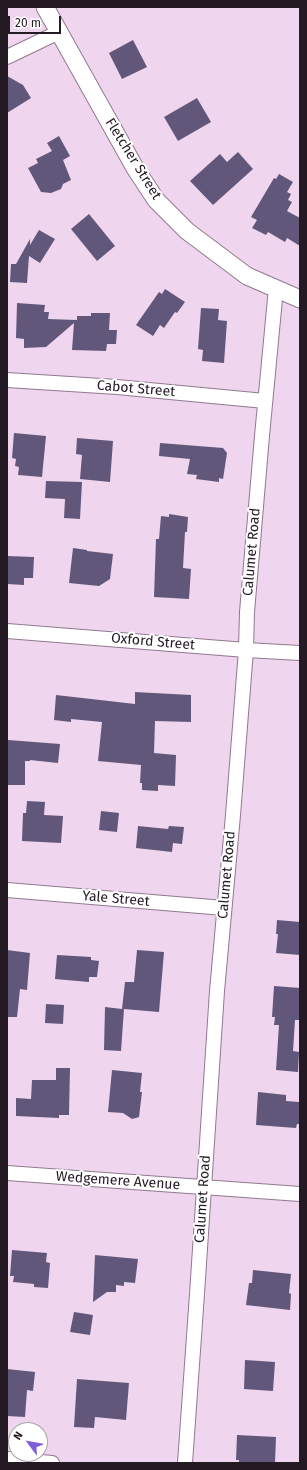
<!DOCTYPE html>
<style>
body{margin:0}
#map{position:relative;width:307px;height:1470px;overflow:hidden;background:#f0d5ee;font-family:"Fira Sans",sans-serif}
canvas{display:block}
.frame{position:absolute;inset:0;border:8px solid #231a23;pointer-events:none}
.north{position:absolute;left:8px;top:1422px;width:40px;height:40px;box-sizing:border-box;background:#fff;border:1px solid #a7a3a7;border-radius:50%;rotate:302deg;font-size:11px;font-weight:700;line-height:16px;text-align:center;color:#231a23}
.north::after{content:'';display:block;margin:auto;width:14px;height:18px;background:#7e5fd9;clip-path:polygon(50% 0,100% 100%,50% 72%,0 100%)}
.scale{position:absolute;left:8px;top:16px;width:53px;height:18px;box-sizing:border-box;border:2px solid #231a23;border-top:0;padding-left:5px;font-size:12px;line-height:14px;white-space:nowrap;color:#231a23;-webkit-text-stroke:3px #fff;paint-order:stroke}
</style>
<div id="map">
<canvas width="307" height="1470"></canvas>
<div class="frame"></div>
<div class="north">N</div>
<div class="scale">20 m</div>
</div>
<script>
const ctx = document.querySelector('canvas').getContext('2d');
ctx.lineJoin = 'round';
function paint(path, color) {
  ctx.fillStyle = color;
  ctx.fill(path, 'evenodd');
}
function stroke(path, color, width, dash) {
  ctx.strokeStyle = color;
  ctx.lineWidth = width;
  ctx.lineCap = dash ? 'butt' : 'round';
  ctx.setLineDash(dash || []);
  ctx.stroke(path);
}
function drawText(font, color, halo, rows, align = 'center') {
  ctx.font = font + ' "Fira Sans",sans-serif';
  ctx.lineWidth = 4;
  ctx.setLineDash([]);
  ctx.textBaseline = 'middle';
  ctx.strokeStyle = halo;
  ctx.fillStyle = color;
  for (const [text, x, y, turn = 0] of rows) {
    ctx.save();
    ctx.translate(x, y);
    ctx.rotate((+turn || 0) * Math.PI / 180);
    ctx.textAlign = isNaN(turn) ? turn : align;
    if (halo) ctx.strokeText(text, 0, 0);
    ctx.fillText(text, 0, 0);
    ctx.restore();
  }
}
const building = new Path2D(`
 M133 40 147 67 122 79 109 53Z
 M7 76 23 85 31 98 7 113Z
 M197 98 211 122 178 141 164 117Z
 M59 136 70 156 63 160 71 180 63 184 61 189 51 193 41 192 28 168 38 163 36 159 52 151 47 143Z
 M238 152 253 169 213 205 190 181 220 154 227 162Z
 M279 174 293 182 287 192 291 194 288 200 292 202 287 211 300 218V246L287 238 285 242 268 232 266 235 252 228 257 220 251 217 274 178 276 179Z
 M89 214 115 246 97 261 71 229Z
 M39 230 55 239 40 263 29 256 27 283 10 282 11 264H16L30 239V245Z
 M165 289 185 302 177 313 175 312 164 328 160 325 153 336 136 325 159 292 162 294Z
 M17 303 45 305 44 312H49L48 319 77 320V316H91V313H110L109 330H117L116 344H107L106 351 72 350 74 323 46 347 24 348V339L16 338Z
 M201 308 219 309 218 320 227 321 224 363 202 361 203 350 198 349Z
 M14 433 46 436 42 477 18 475 19 467 15 466 16 459 12 458Z
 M77 438 113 441 110 482 80 479 82 455 76 454Z
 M160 443 223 448 227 453 223 479 219 478V482L196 479 197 475 187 474 190 459 159 456Z
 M46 481 82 482 80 519 64 518 65 499 45 498Z
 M169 514 188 517 187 532H185L183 568 191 569 189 599 154 597 156 539H159L161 516 169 517Z
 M73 548 87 550V551L113 554 110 579 99 586 69 583Z
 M7 556 34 557 33 578H24V585L7 584Z
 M135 692 191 695V722L155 721 154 753 176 755 175 786 158 785V791L142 790V783H140L141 765 98 761 102 722 71 719V722L54 720 56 695 135 704Z
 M8 740 60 744 58 763 30 760V761H25V785H7Z
 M27 801 45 802 44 815 63 816 61 843 22 841 23 813H26Z
 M101 811 119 813 117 832 99 830Z
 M138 826 168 829 169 826 184 827 182 844 173 843 172 852 136 848Z
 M277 920 300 922V955L276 953 278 934H276Z
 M7 950 30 953 27 990 20 989 17 1017H7Z
 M137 950 164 952 159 1012 124 1009 121 1051 104 1050 105 1007 122 1009 125 982H134Z
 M57 955 91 957V960L99 961 97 977H89V982L55 979Z
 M274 986 300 988V1020H295L293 1051 299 1052 298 1072 276 1070 279 1025H274L275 1017H272Z
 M46 1004 64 1005 63 1024 45 1023Z
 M56 1068H70L69 1115H59V1118L16 1116V1098L31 1099 32 1080H56Z
 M112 1070 142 1073 140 1092H142L139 1117 132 1119 123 1113 108 1112Z
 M258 1092 286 1095V1101L299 1102 300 1124H297L296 1128 256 1125Z
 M12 1250 47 1253 46 1262 50 1263 48 1288 34 1287V1284L13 1282 14 1276H10Z
 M95 1255 138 1259 135 1283 124 1282V1286L116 1285V1292H107L93 1302Z
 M253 1270 291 1274 289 1293 291 1294 290 1310 246 1305 249 1283H252Z
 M74 1312 93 1315 90 1335 70 1332Z
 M245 1360 275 1362 273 1391 244 1389Z
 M7 1369 35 1372 33 1391 27 1390 25 1417 7 1416Z
 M77 1379 129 1383 126 1420 95 1417 94 1428 74 1427Z
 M237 1435 276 1437 275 1463H239V1460H236Z`);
const minor = new Path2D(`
 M7 57 59 32
 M7 380 117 387 265 401
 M7 631 246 650 300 653
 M7 890 224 908
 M7 1173 300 1194
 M7 1459 52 1463
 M185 1463 197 1294 217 991 233 815 246 650 247 612 262 436 276 288`);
const tertiary = new Path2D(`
 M45 7 135 168 156 200 187 231 247 276 300 299`);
const streetNames = [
 ["Fletcher Street",133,159,58],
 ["Cabot Street",136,389,5],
 ["Calumet Road",252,552,-85],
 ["Oxford Street",153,642,5],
 ["Calumet Road",227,875,-85],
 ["Yale Street",116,899,5],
 ["Wedgemere Avenue",118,1181,4],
 ["Calumet Road",203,1199,-86]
];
paint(building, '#61577a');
stroke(minor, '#91798f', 16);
stroke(tertiary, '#91798f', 19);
stroke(minor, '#fff', 14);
stroke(tertiary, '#fff', 17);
drawText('14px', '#231a23', '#fff', streetNames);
</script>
